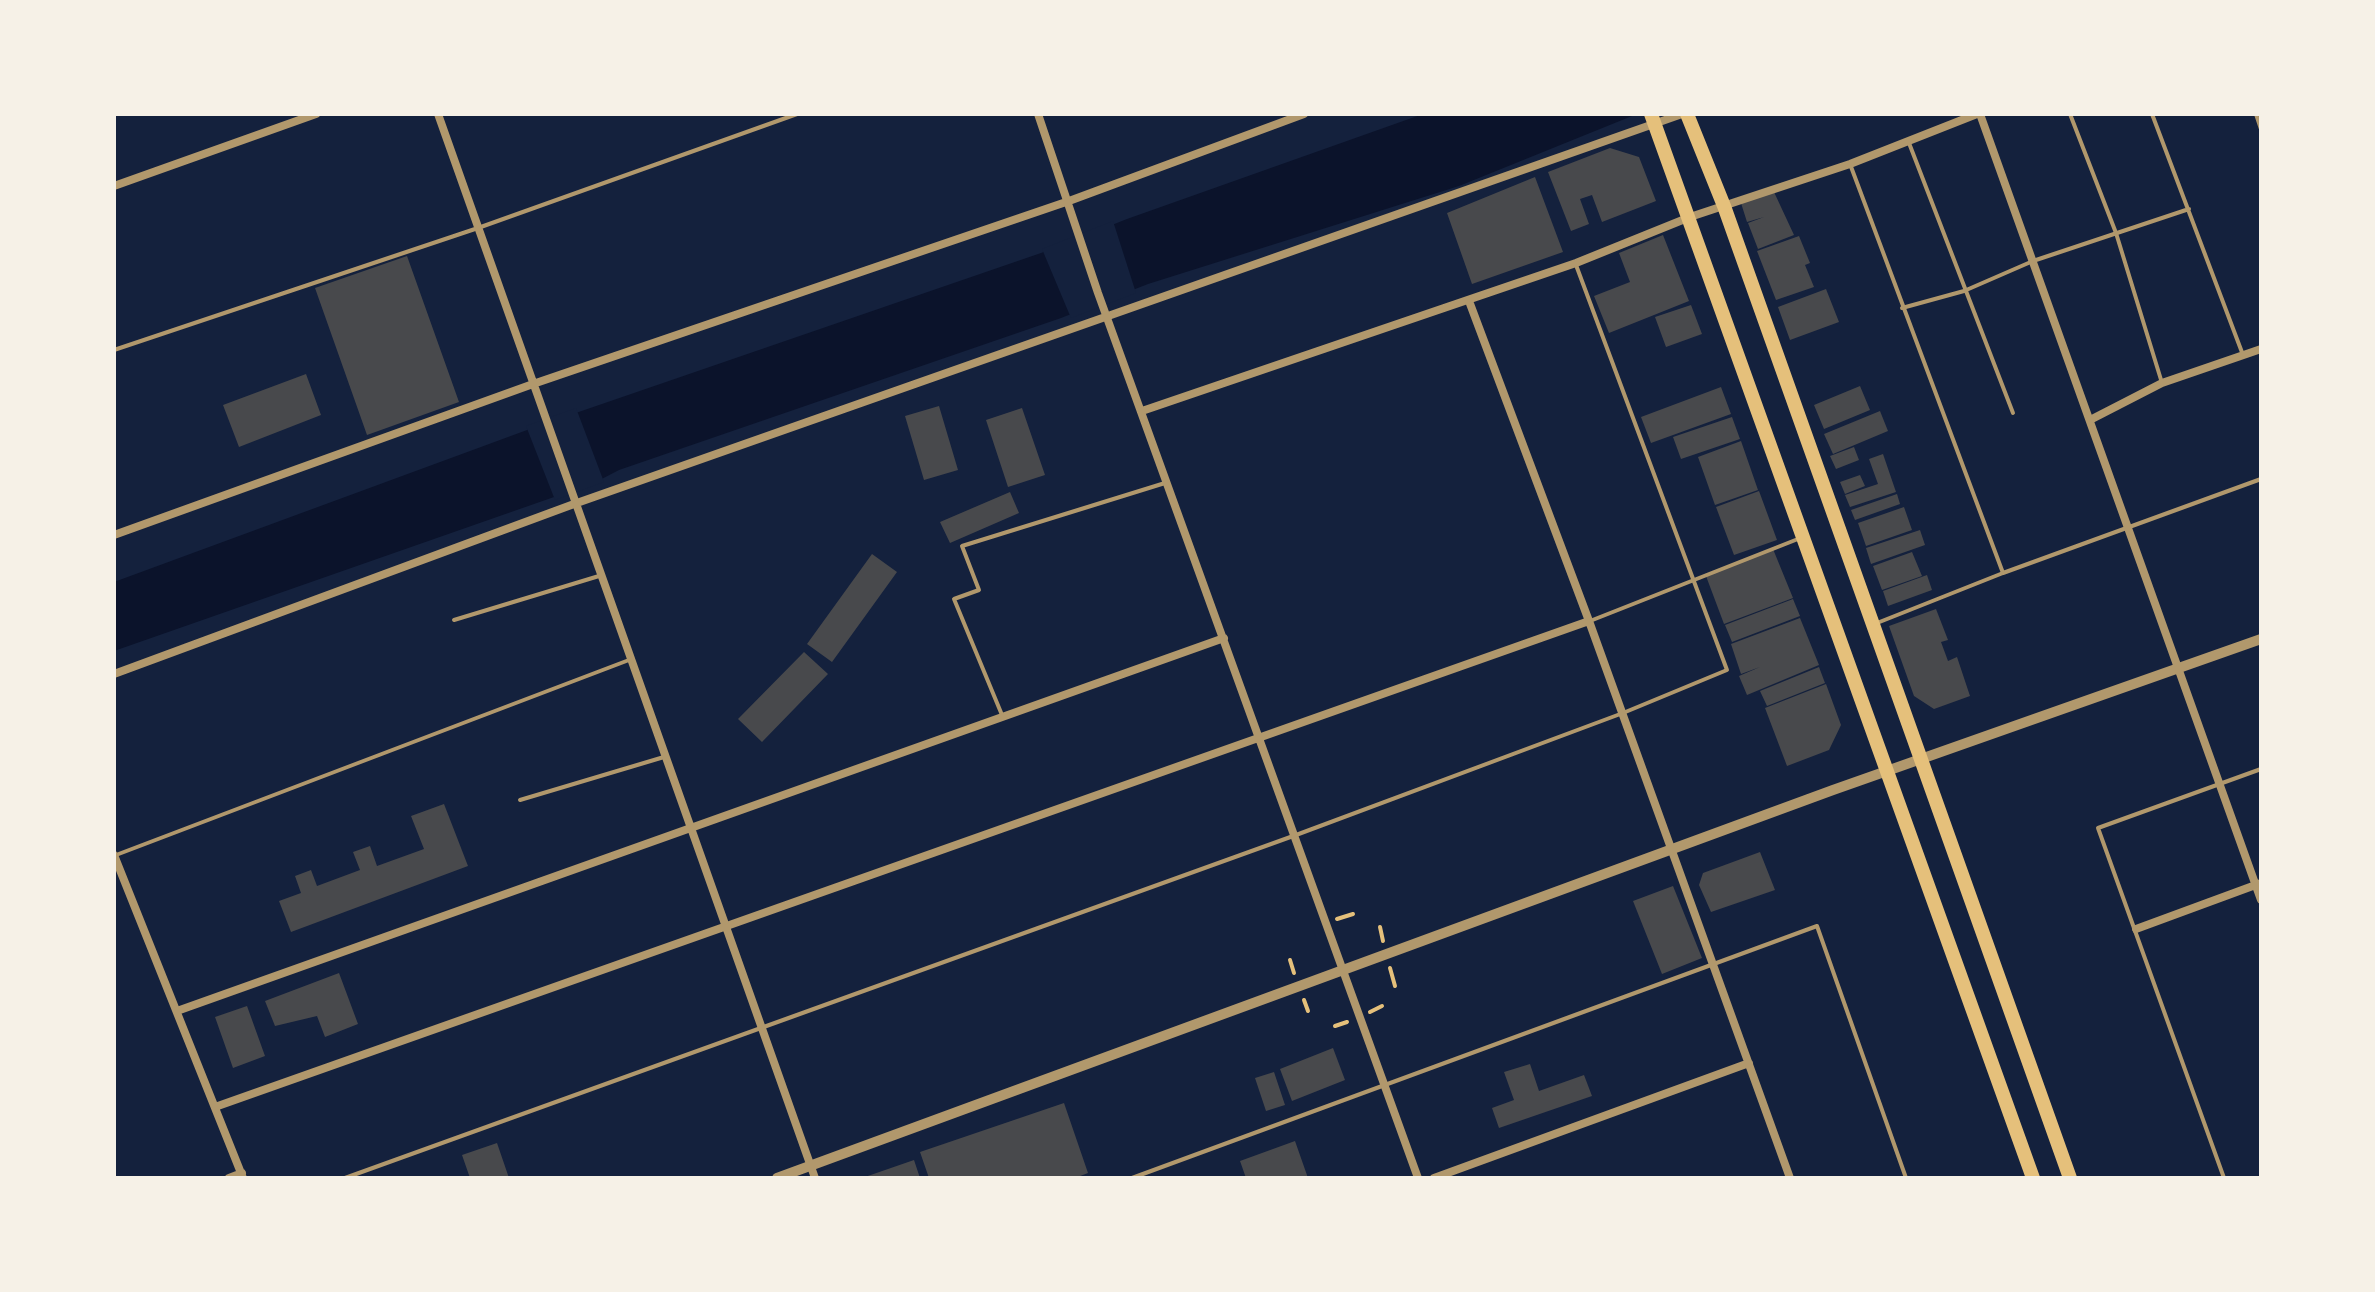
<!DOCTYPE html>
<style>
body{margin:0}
#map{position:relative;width:2375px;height:1292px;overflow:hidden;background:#14213d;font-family:Inter,sans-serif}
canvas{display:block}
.frame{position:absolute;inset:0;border:116px solid #f6f1e7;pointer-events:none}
</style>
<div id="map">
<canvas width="2375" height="1292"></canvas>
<div class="frame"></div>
</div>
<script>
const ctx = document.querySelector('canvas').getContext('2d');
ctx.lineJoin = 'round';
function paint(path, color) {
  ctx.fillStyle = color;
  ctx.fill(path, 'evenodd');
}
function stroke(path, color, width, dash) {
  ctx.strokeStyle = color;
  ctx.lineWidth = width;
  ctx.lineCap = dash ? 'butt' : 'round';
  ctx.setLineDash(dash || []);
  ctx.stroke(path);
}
const water = new Path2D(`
 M1423 114H1637L1459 186 1148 284 1061 318 619 470 594 483 114 651V582L538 426 1041 253 1127 219Z`);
const pier = new Path2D(`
 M1113 221 1136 293 1071 318 1042 249Z
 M576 408 604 482 555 500 526 426Z`);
const building = new Path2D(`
 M1610 148 1639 157 1656 201 1602 222 1592 195 1580 199 1589 224 1571 231 1548 172Z
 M1535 177 1563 252 1472 284 1447 213Z
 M1774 192 1794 235 1758 249 1748 223 1764 217 1747 222 1741 203Z
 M1663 235 1689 301 1609 333 1594 296 1630 282 1619 253Z
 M1799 236 1810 263 1805 265 1814 287 1776 300 1757 251Z
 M407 256 459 402 367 435 315 288Z
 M1826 289 1839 322 1790 340 1778 307Z
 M1691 305 1702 334 1666 347 1655 317Z
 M306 374 321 415 239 447 223 405Z
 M1860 386 1870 410 1824 429 1814 405Z
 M1721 387 1731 414 1651 443 1641 417Z
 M939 406 958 470 924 480 905 416Z
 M1022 408 1045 475 1008 487 986 420Z
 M1880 411 1888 431 1833 454 1824 434Z
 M1732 417 1740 439 1681 459 1673 437Z
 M1741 441 1758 490 1715 505 1698 457Z
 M1854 447 1859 460 1836 469 1830 456Z
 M1883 454 1896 492 1850 507 1845 495 1878 484 1869 459Z
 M1860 475 1865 486 1845 494 1840 482Z
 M1759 491 1777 540 1734 555 1716 507Z
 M1010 492 1019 513 950 543 940 522Z
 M1897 494 1900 504 1855 520 1851 510Z
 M1904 507 1912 530 1866 546 1858 523Z
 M1920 530 1925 545 1871 564 1866 548Z
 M1773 549 1793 598 1724 624 1706 576Z
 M1912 552 1922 576 1882 590 1873 566Z
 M872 554 897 572 832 662 807 644Z
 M1927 575 1932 590 1888 606 1883 591Z
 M1793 599 1800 616 1732 642 1725 625Z
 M1936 609 1948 640 1941 642 1948 661 1957 657 1970 696 1934 709 1914 696 1889 626Z
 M1800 618 1819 665 1747 695 1739 676 1760 667 1741 674 1731 644Z
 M804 652 828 674 762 742 738 719Z
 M1819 667 1825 683 1767 706 1760 691Z
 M1826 684 1841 725 1829 750 1787 766 1765 708Z
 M444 804 468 866 291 932 279 901 301 893 295 876 311 870 317 886 360 870 353 852 370 846 377 866 424 849 411 816Z
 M1760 852 1775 890 1711 912 1699 885 1703 873Z
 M1673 886 1702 958 1662 974 1633 901Z
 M339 973 358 1024 325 1037 317 1016 275 1026 265 1001Z
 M247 1006 265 1056 233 1068 215 1017Z
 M1333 1048 1345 1080 1292 1101 1280 1069Z
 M1530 1064 1539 1091 1584 1075 1592 1096 1499 1128 1492 1108 1514 1100 1504 1072Z
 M1274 1072 1285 1105 1266 1111 1255 1078Z
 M1064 1103 1088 1173 1075 1178H929L920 1152Z
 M1295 1141 1308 1178H1246L1240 1161Z
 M497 1143 509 1178H470L462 1155Z
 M914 1160 920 1178H862Z`);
const path = new Path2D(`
 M1337 919 1353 914
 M1380 927 1383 941
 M1290 960 1294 973
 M1390 968 1395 986
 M1304 1000 1308 1011
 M1370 1012 1382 1006
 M1335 1026 1347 1022`);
const service = new Path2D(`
 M2070 114 2116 233 2162 383
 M2152 114 2243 355
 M2256 114 2261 129
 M1909 143 2013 413
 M1850 164 2003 573
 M1902 308 1964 291 2033 261 2189 209
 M114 350 478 228 797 114
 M454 620 599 576
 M1590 621 1798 539
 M1877 623 2003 573 2261 479
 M1002 715 954 599 979 590 962 546 1165 483
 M520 800 664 757
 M116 855 629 660
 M345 1178 1296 835 1623 713 1727 670 1576 265
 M1132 1178 1817 926 1906 1178
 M2224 1178 2098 828 2261 769`);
const minor = new Path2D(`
 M438 114 815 1178
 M1038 114 1098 293 1418 1178
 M1980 114 2261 900
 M114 186 316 114
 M1469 301 1589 621 1790 1178
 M1142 411 1576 263 1690 217 1850 164 1977 114
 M2090 420 2162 383 2261 349
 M114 535 533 384 1069 201 1304 114
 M114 674 574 504 1682 114
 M114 855 243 1178
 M2136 929 2261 883
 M177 1011 1224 638
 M215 1107 1589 621
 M229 1178 242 1173
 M1434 1178 1749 1063`);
const tertiary = new Path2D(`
 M777 1178 1833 790 2261 639`);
const primary = new Path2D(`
 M1651 114 2033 1178
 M1687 114 1724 206 2070 1178`);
paint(water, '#0b132b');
paint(pier, '#14213d');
paint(building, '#48494c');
stroke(path, '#e5c07b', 4);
stroke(service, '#b1986c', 4);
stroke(minor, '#b1986c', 8);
stroke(tertiary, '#b1986c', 10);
stroke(primary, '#e5c07b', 14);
</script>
